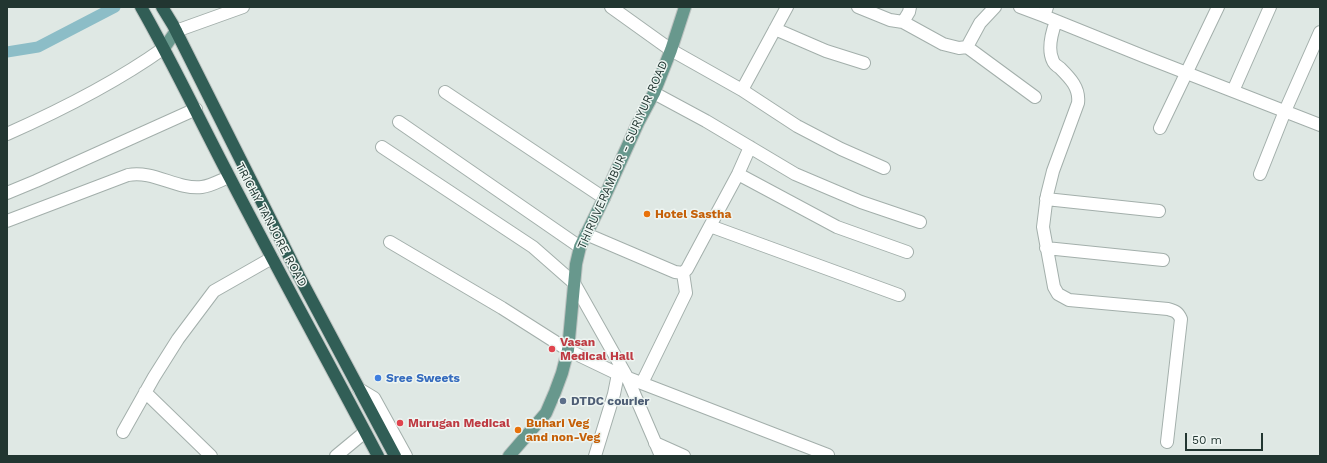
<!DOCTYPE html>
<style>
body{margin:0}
#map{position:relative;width:1327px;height:463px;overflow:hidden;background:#dfe8e4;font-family:"Work Sans",sans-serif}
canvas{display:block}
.frame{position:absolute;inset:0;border:8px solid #223631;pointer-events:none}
.scale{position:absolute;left:1185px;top:433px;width:78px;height:18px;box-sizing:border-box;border:2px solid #223631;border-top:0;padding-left:5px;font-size:12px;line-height:14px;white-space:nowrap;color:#223631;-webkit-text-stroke:3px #eef5f2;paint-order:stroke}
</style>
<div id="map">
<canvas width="1327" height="463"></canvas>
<div class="frame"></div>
<div class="scale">50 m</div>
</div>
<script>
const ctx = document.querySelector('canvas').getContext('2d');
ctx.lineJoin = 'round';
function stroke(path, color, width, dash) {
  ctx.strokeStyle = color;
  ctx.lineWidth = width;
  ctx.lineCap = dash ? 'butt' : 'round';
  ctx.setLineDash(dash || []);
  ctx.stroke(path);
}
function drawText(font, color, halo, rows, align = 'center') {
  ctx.font = font + ' "Work Sans",sans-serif';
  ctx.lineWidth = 3;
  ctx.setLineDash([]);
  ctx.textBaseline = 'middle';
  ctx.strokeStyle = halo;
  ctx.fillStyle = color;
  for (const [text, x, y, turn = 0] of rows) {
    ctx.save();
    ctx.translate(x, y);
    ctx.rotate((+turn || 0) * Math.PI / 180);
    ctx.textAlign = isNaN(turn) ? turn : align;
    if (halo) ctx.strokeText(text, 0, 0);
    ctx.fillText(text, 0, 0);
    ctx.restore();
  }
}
const canal = new Path2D(`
 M7 52 38 47 115 7`);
const minor = new Path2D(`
 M611 7 671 50 742 90 787 7
 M858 7 890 20 903 22 943 44 959 48 967 47 980 23 995 7
 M1020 7 1044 16 1047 7
 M1044 16 1143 56 1320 125
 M1056 21C1052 32 1047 49 1053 61 1054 64 1057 66 1060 68 1070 78 1080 88 1078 103L1053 171 1047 195 1043 227 1054 287 1058 294 1069 300 1168 309C1175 311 1178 312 1181 319L1167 442
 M903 22 909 12 910 7
 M775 29 826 51 864 63
 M176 31 243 7
 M967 47 1035 97
 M742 90 797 126 841 149 884 168
 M1233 91 1270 7
 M445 92 604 198
 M654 93 706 121 795 174 861 202 920 222
 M399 122 580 247
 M1160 128 1218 7
 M7 134C61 110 115 83 164 48
 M382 147 533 247 574 283 627 377 661 456
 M738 174 837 227 907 252
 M1260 174 1285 111 1320 32
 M7 193 36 181 196 109
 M1046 199 1159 211
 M7 221 128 175C154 170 177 190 202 187 211 186 221 180 229 177
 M710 226 738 174 750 147
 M586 234 675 272 683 273 687 269 710 226 899 295
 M390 242 502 308 568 350 618 374 828 455
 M1046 248 1163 260
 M642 383 686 293 683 273
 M359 389 374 398 406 456
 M145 392 211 456
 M123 432 154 377 178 339 214 291 272 258
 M655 443 684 456
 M336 456 365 432
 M595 456 614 394 618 374`);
const major = new Path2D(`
 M164 48 176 31
 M509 456 546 413 555 392 562 373 568 350 576 264 580 247 604 198 638 123 654 93 671 50 685 7`);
const highway = new Path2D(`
 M141 7C173 63 200 121 230 178 278 271 329 363 378 456
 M162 7 173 25 299 276 395 456`);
const markers = [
 [647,214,4,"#e8710a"],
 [552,349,4,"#e0444e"],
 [378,378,4,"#3f7fe0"],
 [563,401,4,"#5c6f8a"],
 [400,423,4,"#e0444e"],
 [518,430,4,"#e8710a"]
];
const streetNames = [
 ["THIRUVERAMBUR - SURIYUR ROAD",623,155,-66],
 ["TRICHY TANJORE ROAD",271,225,62]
];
const foodNames = [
 ["Hotel Sastha",655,214],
 ["Buhari Veg",526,423],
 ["and non-Veg",526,437]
];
const healthNames = [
 ["Vasan",560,342],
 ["Medical Hall",560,356],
 ["Murugan Medical",408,423]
];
const shopNames = [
 ["Sree Sweets",386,378]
];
const serviceNames = [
 ["DTDC courier",571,401]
];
stroke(canal, '#8cbdc7', 11);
stroke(minor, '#a3afab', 14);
stroke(major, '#bdc3c1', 14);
stroke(highway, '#bdc3c1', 14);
stroke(minor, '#fff', 12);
stroke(major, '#68988d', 12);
stroke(highway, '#315e56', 12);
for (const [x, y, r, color] of markers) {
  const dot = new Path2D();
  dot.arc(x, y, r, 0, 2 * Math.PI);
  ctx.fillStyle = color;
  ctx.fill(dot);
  stroke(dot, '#eef5f2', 1.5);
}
drawText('12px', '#223631', '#eef5f2', streetNames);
drawText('bold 12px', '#c56008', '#eef5f2', foodNames, 'left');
drawText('bold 12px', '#be3a42', '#eef5f2', healthNames, 'left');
drawText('bold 12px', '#366cbe', '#eef5f2', shopNames, 'left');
drawText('bold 12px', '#4e5e75', '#eef5f2', serviceNames, 'left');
</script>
